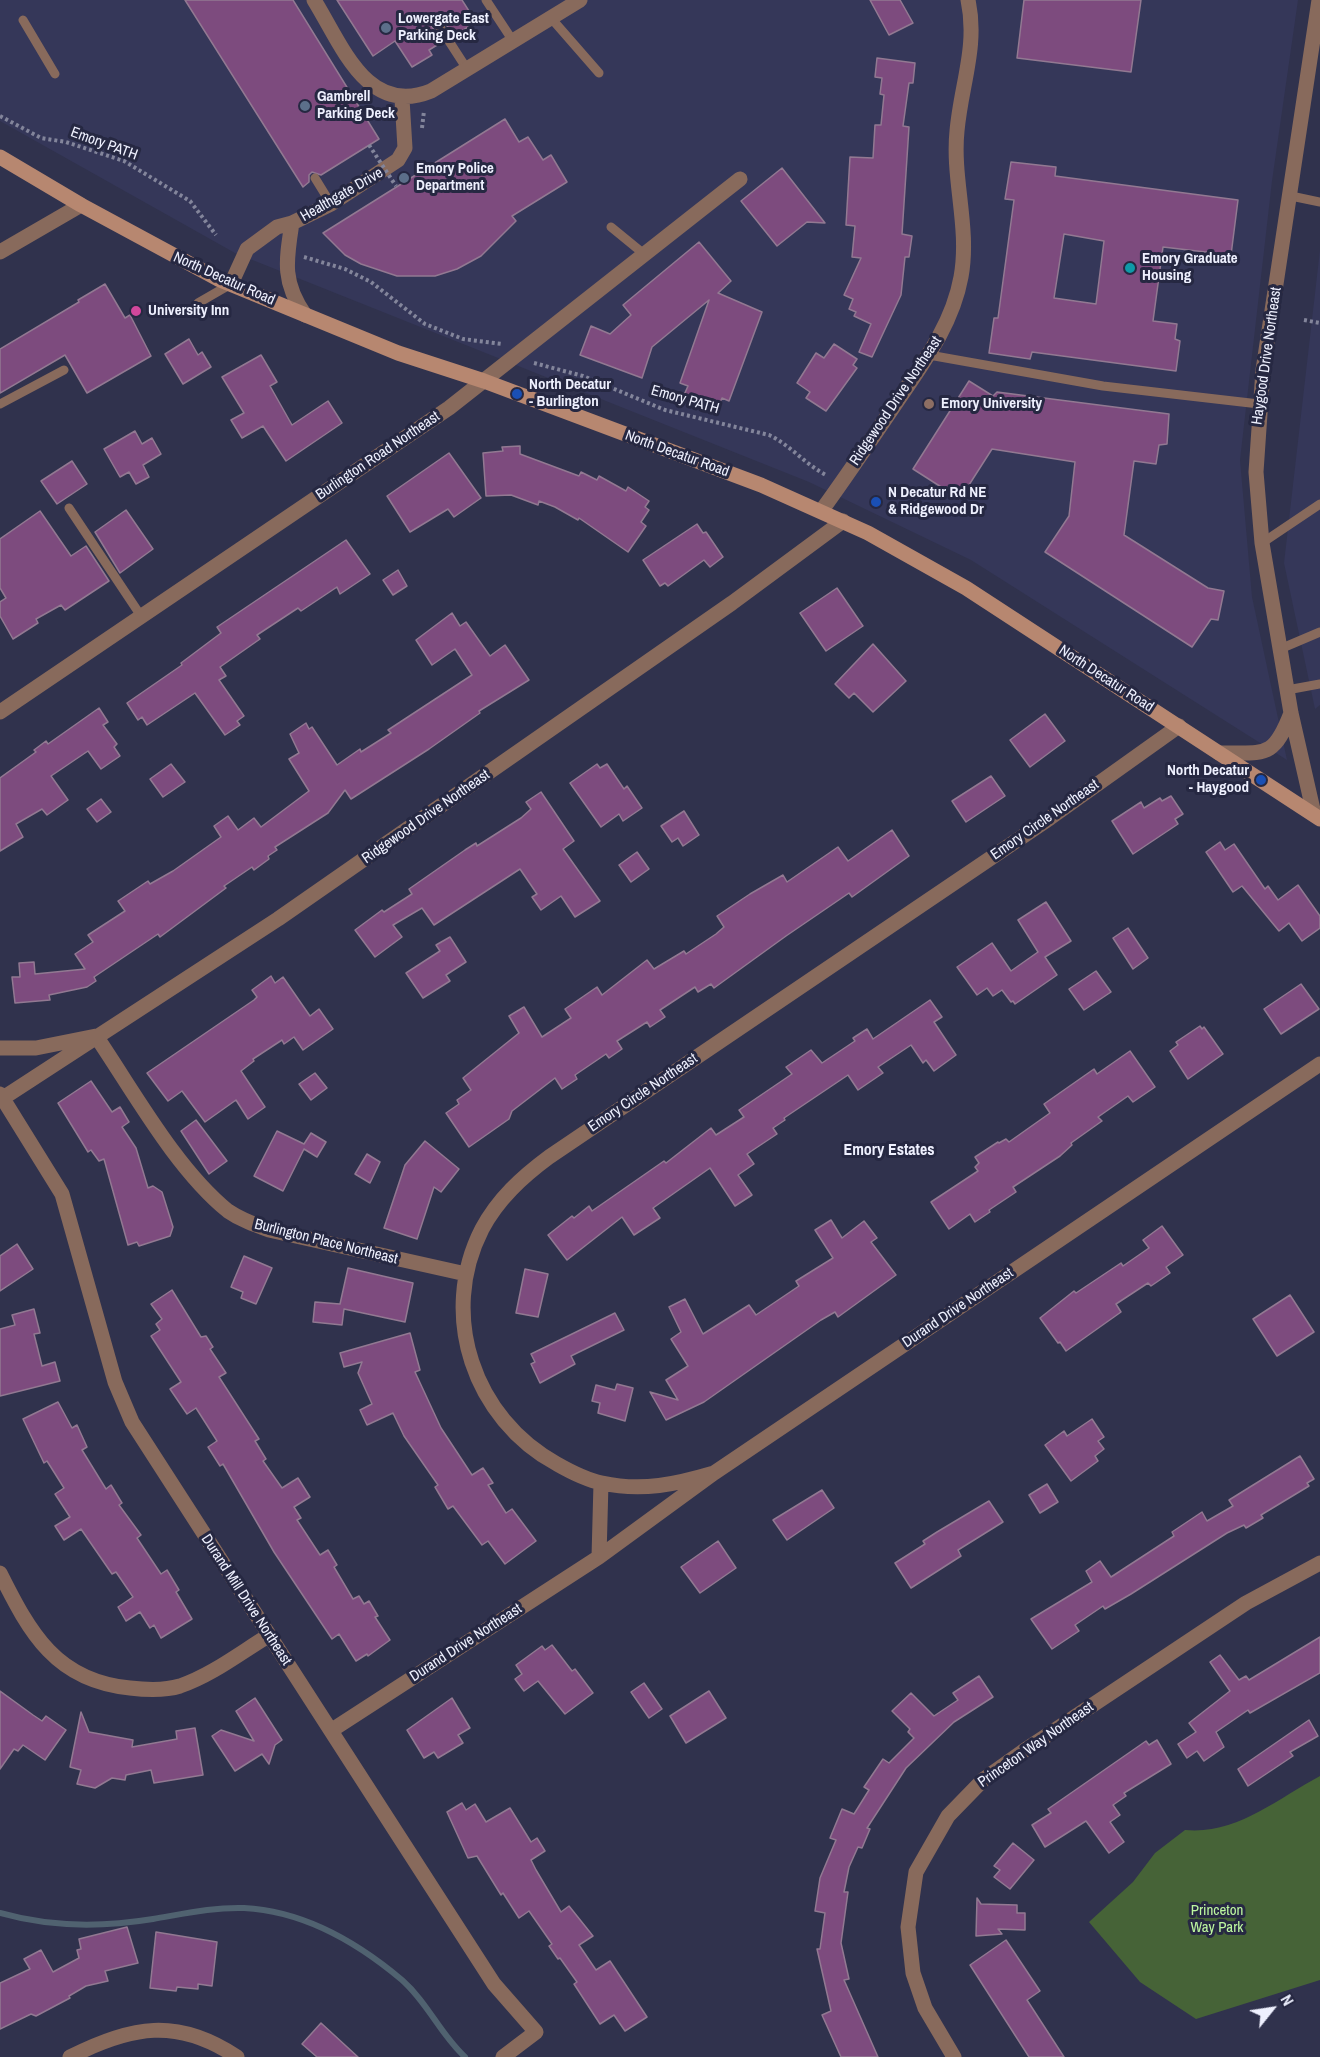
<!DOCTYPE html>
<style>
body{margin:0}
#map{position:relative;width:1320px;height:2057px;overflow:hidden;background:#30324d;font-family:"Archivo Narrow",sans-serif}
canvas{display:block}
.north{position:absolute;left:1242px;top:1979px;width:60px;height:60px;-webkit-text-stroke:4px #262842;paint-order:stroke;rotate:60deg;font-size:16px;font-weight:700;line-height:24px;text-align:center;color:#eef0fe}
.north::after{content:'';display:block;margin:auto;width:21px;height:27px;background:#eef0fe;clip-path:polygon(50% 0,100% 100%,50% 72%,0 100%)}
</style>
<div id="map">
<canvas width="1320" height="2057"></canvas>
<div class="north">N</div>
</div>
<script>
const ctx = document.querySelector('canvas').getContext('2d');
ctx.lineJoin = 'round';
function paint(path, color) {
  ctx.fillStyle = color;
  ctx.fill(path, 'evenodd');
}
function stroke(path, color, width, dash) {
  ctx.strokeStyle = color;
  ctx.lineWidth = width;
  ctx.lineCap = dash ? 'butt' : 'round';
  ctx.setLineDash(dash || []);
  ctx.stroke(path);
}
function drawText(font, color, halo, rows, align = 'center') {
  ctx.font = font + ' "Archivo Narrow",sans-serif';
  ctx.lineWidth = 6;
  ctx.setLineDash([]);
  ctx.textBaseline = 'middle';
  ctx.strokeStyle = halo;
  ctx.fillStyle = color;
  for (const [text, x, y, turn = 0] of rows) {
    ctx.save();
    ctx.translate(x, y);
    ctx.rotate((+turn || 0) * Math.PI / 180);
    ctx.textAlign = isNaN(turn) ? turn : align;
    if (halo) ctx.strokeText(text, 0, 0);
    ctx.fillText(text, 0, 0);
    ctx.restore();
  }
}
const built = new Path2D(`
 M0 0H1298L1272 181 1240 460 1252 597 1287 760 971 560 809 482 235 253 0 121Z
 M1320 250V705L1315 709 1284 563Z`);
const green = new Path2D(`
 M1320 1776V1980L1196 2019 1140 1982 1089 1922 1133 1882 1155 1853 1185 1830C1236 1835 1277 1799 1320 1776Z`);
const stream = new Path2D(`
 M0 1913C49 1927 104 1927 153 1919 183 1914 213 1907 244 1908 303 1911 357 1942 402 1980 428 2003 440 2034 465 2057`);
const building = new Path2D(`
 M185 0H293L379 139 321 175 312 172 309 175V182L303 187Z
 M337 0H462L476 22 454 36 439 14 430 13 428 21 442 42 429 50 432 55 412 67 395 41 373 56Z
 M870 0H900L913 23 889 35Z
 M1024 0H1141L1131 72 1017 58Z
 M877 58 915 63 913 83H909L903 126 909 127 902 234 912 236 909 257H905L901 295 872 357 859 352 871 324 854 316 856 312 849 309 853 299 844 295 861 258 852 257 855 226 846 225 850 157 873 158 875 125H881L884 95 880 94 882 78 875 77Z
 M505 119 519 142 528 137 543 160 551 155 567 182 512 216 516 221 481 256 457 269 435 276H397L361 264 345 255 323 233Z
 M1011 162 1056 167 1055 176 1238 200 1231 255 1163 247 1153 321 1177 324 1175 339 1180 341 1176 371 1032 352 1030 359 989 353 994 318H998L1014 200 1005 199ZM1064 234 1104 241 1096 304 1054 298Z
 M782 168 825 223 807 222 777 246 741 201Z
 M699 242 731 281 718 293 762 312 729 401 722 398 718 407 684 395 688 386 680 383 709 300 652 347 642 378 580 355 591 326 610 334 631 315 623 305Z
 M105 284 125 318 130 315 151 356 87 393 65 355 0 393V349L79 302 78 300Z
 M189 339 198 355 202 352 211 367 183 384 165 354Z
 M834 344 857 359 853 365 857 368 826 411 806 398 810 392 797 383 816 353 824 358Z
 M261 355 277 382 270 386 292 425 328 401 342 423 286 461 263 426 242 438 231 420 244 413 222 377Z
 M969 381 993 396 997 392 1169 414 1167 444 1159 445 1156 464 1134 461 1124 535 1208 588 1224 591 1218 620 1211 619 1192 647 1045 552 1069 516 1075 462 992 449 960 499 913 469Z
 M135 431 142 444 152 438 161 454 143 465 149 477 136 484 129 472 120 477 104 449Z
 M520 446V454L579 476 581 472 597 480 599 476 626 491 628 487 649 501 645 507 649 510 641 522 646 526 628 552 579 518 578 520 555 507 539 501 538 505 511 495 486 496 483 453 503 451 502 447Z
 M449 453 481 498 454 517 448 509 410 532 387 496Z
 M72 461 87 484 57 504 41 481Z
 M126 510 153 549 120 573 95 532Z
 M40 511 71 556 86 546 109 581 65 610 61 605 36 619 38 623 13 639 0 616V602L6 598 0 588V539Z
 M697 524 703 533 706 532 723 557 710 567 704 560 668 586 665 583 660 586 643 560Z
 M346 540 370 574 340 594 337 587 301 611 298 608 257 635 260 639 220 667 226 676 219 680 244 716 237 721 240 725 225 735 195 693 147 725 142 717 138 720 127 703 182 665 181 663 221 633 217 627Z
 M398 570 407 586 393 595 383 580Z
 M837 588 863 626 826 651 800 613Z
 M452 613 460 626 466 622 490 656 505 645 529 680 479 711 480 713 429 749 351 799 345 790 328 813 275 847 277 850 268 856 269 859 254 870 252 867 224 886 226 888 160 937 158 934 94 977 96 981 87 987 49 995 50 1000 15 1003 12 977H20L19 963 34 962 35 974 85 969 75 954 93 942 88 935 125 911 118 901 148 881 150 884 173 871 221 837 214 826 228 816 238 830 254 818 261 827 309 791 289 759 299 753 290 734 306 723 309 729 312 727 337 765 360 749 361 752 391 733 388 730 472 675 455 649 432 665 416 640Z
 M873 644 906 681 873 712 854 693 849 698 835 684Z
 M99 708 108 722 103 725 117 744 114 747 120 756 101 769 88 751 51 776 68 800 47 815 42 809 16 824 23 837 0 851V778L36 752 34 750 46 741 48 744Z
 M1045 714 1065 741 1030 767 1010 740Z
 M171 764 185 782 163 797 150 779Z
 M597 764 600 768 607 764 624 789 627 786 642 808 623 821 619 814 601 827 570 783Z
 M991 776 1005 796 966 822 952 801Z
 M541 792 574 841 563 849 600 901 575 917 561 896 541 910 532 897 537 894 520 869 434 925 422 908 393 925 402 937 375 957 355 930 382 910 384 912 412 894 409 889 465 850 476 843 477 846 521 818 531 809 526 802Z
 M1171 796 1183 814 1175 819 1178 824 1133 854 1112 821 1141 802 1144 808 1160 798 1162 801Z
 M101 799 111 812 97 822 87 809Z
 M684 811 699 835 683 846 678 838 672 842 661 826Z
 M892 830 909 856 852 897 849 893 786 936 714 988 711 984 698 992 695 987 660 1010 665 1017 650 1027 647 1022 617 1041 622 1049 609 1058 606 1054 575 1075 577 1079 562 1089 555 1078 512 1111 509 1119 469 1147 446 1113 459 1104 457 1100 471 1090 463 1078 519 1033 509 1016 524 1007 542 1037 571 1018 565 1009 597 987 602 995 647 960 654 969 684 951 686 954 716 934 724 927 717 916 750 894 783 875 787 882 838 847 848 861Z
 M1220 842 1225 850 1234 844 1265 889 1268 886 1278 900 1298 885 1320 916V928L1302 941 1289 923 1279 931 1242 886 1233 892 1206 852Z
 M637 852 649 869 631 882 619 865Z
 M1046 902 1071 941 1045 957 1057 975 1015 1004 1013 1001 1011 1002 1002 990 993 996 987 988 977 995 957 967 992 943 1011 971 1038 952 1018 920Z
 M1128 928 1148 958 1133 969 1113 938Z
 M450 937 466 962 446 975 450 981 423 998 406 973 440 951 436 945Z
 M1096 971 1111 992 1084 1010 1069 989Z
 M271 976 275 983 283 977 310 1016 319 1009 333 1029 303 1050 294 1037 284 1044 282 1040 253 1059 254 1061 241 1071 265 1107 248 1119 236 1100 205 1122 182 1091 168 1101 147 1073 254 1000 257 997 252 990Z
 M1301 984 1319 1009 1281 1034 1264 1009Z
 M930 1000 942 1017 934 1022 956 1055 934 1071 926 1060 923 1063 911 1045 878 1067 883 1073 858 1090 848 1075 784 1118 785 1120 773 1128 777 1134 747 1154 754 1164 738 1175 752 1195 735 1206 710 1168 653 1208 660 1218 634 1235 622 1217 567 1260 548 1235 572 1216 574 1218 589 1206 592 1211 664 1161 666 1163 711 1128 716 1135 744 1117 739 1110 792 1074 786 1067 811 1050 822 1063 855 1041 853 1038 867 1029 873 1039Z
 M1200 1026 1202 1029 1204 1027 1223 1054 1188 1079 1170 1051 1178 1045 1176 1042Z
 M1130 1051 1155 1087 1133 1102 1128 1096 1098 1117 1102 1121 1071 1143 1072 1145 1060 1156 1013 1187 1016 1192 989 1210 990 1212 975 1222 970 1214 949 1229 931 1202 978 1171 975 1167 979 1163 975 1157 998 1142 999 1143 1006 1139 1009 1142 1050 1113 1044 1104 1094 1069 1097 1074Z
 M315 1073 327 1088 311 1100 299 1084Z
 M91 1081 112 1112 120 1107 129 1122 122 1127 136 1148 148 1188 153 1186 162 1192 173 1227 170 1236 139 1246 137 1242 128 1245 104 1159 99 1161 91 1150 88 1152 58 1103Z
 M196 1120 227 1161 209 1174 181 1131Z
 M277 1131 304 1144 311 1133 326 1142 317 1157 304 1149 283 1191 254 1176Z
 M425 1141 459 1169 441 1192 434 1187 417 1239 384 1228 405 1165Z
 M367 1154 380 1162 370 1183 355 1174Z
 M831 1220 842 1238 864 1221 877 1238 871 1242 896 1275 838 1317 835 1312 821 1320 704 1402 666 1420 650 1392 678 1400 666 1380 688 1366 671 1339 681 1332 669 1307 685 1299 703 1334 749 1305 756 1315 799 1286 796 1281 833 1258 815 1230Z
 M1162 1226 1183 1255 1166 1267 1170 1273 1151 1286 1148 1283 1116 1304 1121 1312 1066 1351 1060 1342 1058 1343 1040 1318 1074 1291 1076 1293 1121 1263 1123 1266 1149 1248 1143 1240Z
 M17 1244 33 1269 0 1291V1256Z
 M244 1256 272 1268 256 1304 241 1298 243 1292 231 1287Z
 M348 1268 413 1283 405 1322 344 1309 342 1325 313 1322 315 1302 340 1304Z
 M525 1269 548 1274 538 1317 516 1313Z
 M172 1290 201 1337 206 1336 213 1347 210 1349 226 1373 219 1377 259 1439 255 1441 266 1459 263 1461 282 1488 298 1478 310 1497 294 1507 301 1518 297 1520 320 1555 328 1550 337 1565 334 1567 353 1599 359 1596 364 1604 369 1601 378 1616 375 1617 390 1640 368 1656 367 1654 356 1661 339 1634 332 1639 274 1552 223 1464 220 1466 208 1447 217 1441 196 1408 187 1414 170 1389 181 1382 151 1336 160 1330 156 1324 162 1319 151 1304Z
 M1290 1295 1314 1332 1277 1356 1253 1319Z
 M34 1309 40 1333 34 1334 42 1366 55 1362 60 1381 0 1396V1329L15 1325 12 1315Z
 M615 1313 624 1330 571 1356 575 1364 540 1383 531 1364 535 1362 531 1354Z
 M410 1333 420 1370 415 1372 441 1428 472 1475 483 1468 493 1483 488 1485 506 1513 512 1509 536 1541 505 1564 488 1541 482 1545 453 1506 448 1509 435 1487 438 1485 404 1436 393 1413 367 1425 360 1410 372 1404 358 1373 362 1362 344 1367 340 1353Z
 M617 1384 633 1388 625 1421 598 1413 600 1403 592 1401 596 1385 615 1390Z
 M58 1402 72 1428 77 1425 87 1447 82 1450 106 1489 111 1485 122 1503 119 1505 141 1535 137 1538 161 1574 167 1570 179 1590 176 1592 192 1619 161 1638 154 1625 150 1628 140 1612 126 1621 118 1607 133 1597 116 1572 112 1574 81 1529 64 1540 55 1526 70 1517 55 1494 64 1488 47 1461 44 1463 23 1419Z
 M1092 1419 1104 1437 1098 1441 1104 1449 1095 1456 1098 1461 1071 1481 1045 1445 1064 1431 1067 1436Z
 M1300 1456 1314 1479 1307 1483 1309 1486 1261 1515 1263 1518 1246 1528 1244 1525 1227 1533 1131 1594 1105 1609 1103 1606 1075 1625 1079 1631 1052 1649 1031 1619 1092 1582 1086 1571 1100 1561 1111 1577 1174 1536 1172 1532 1202 1512 1207 1521 1233 1506 1229 1500Z
 M1047 1484 1058 1502 1040 1513 1029 1495Z
 M822 1490 834 1508 787 1540 773 1520Z
 M989 1501 1003 1522 958 1550 961 1556 911 1588 895 1563 925 1544 923 1541 937 1532Z
 M718 1541 736 1568 700 1593 681 1567Z
 M1320 1637V1673L1250 1713 1248 1710 1216 1732 1224 1747 1204 1761 1197 1751 1187 1758 1178 1744 1196 1732 1189 1723 1230 1691 1210 1662 1220 1655 1239 1680 1246 1676 1249 1680Z
 M552 1645 572 1671 575 1669 593 1693 565 1714 538 1681 524 1691 515 1679 522 1674 516 1665 542 1646 545 1650Z
 M979 1676 993 1697 954 1722 906 1768 867 1828 870 1829 862 1848 858 1847 849 1867 844 1892H848L841 1943 849 1979 844 1980 878 2057H841L822 2015 831 2011 817 1949H820L825 1913 815 1911 820 1878 836 1840 830 1838 842 1809 854 1814 869 1790 864 1787 883 1759 889 1763 914 1738 908 1732 910 1729 892 1711 911 1693 934 1716 958 1700 953 1693Z
 M644 1683 662 1709 649 1718 631 1692Z
 M0 1691 33 1715 42 1721 46 1716 66 1730 45 1760 23 1745 18 1751 14 1749 0 1769Z
 M709 1691 726 1718 686 1743 670 1716Z
 M255 1698 282 1740 275 1745 269 1764 262 1754 235 1771 212 1736 221 1730 254 1741 236 1711Z
 M452 1698 470 1728 458 1735 463 1743 438 1758 434 1752 424 1758 407 1730Z
 M81 1712 89 1732 133 1740 132 1747 177 1739 176 1731 195 1728 203 1775 154 1783 151 1770 126 1775 125 1780 112 1778 95 1788 77 1784 81 1770 70 1767Z
 M1309 1720 1318 1736 1290 1752 1293 1756 1248 1786 1238 1769Z
 M1157 1740 1171 1764 1124 1793 1126 1796 1113 1805 1120 1815 1110 1822 1124 1842 1109 1853 1086 1821 1045 1847 1032 1825 1051 1813 1048 1809 1146 1741 1149 1745Z
 M462 1803 466 1810 475 1804 486 1822 510 1808 531 1842 537 1838 545 1851 531 1860 536 1870 561 1912 569 1906 593 1936 579 1945 596 1970 610 1961 647 2017 625 2031 614 2015 600 2024 574 1984 577 1982 560 1958 558 1959 549 1946 552 1944 529 1911 519 1918 503 1893 501 1895 477 1856 468 1858 447 1812Z
 M1013 1843 1034 1860 1010 1889 994 1877 1000 1870 994 1866Z
 M977 1898 981 1904 1017 1905V1913H1025V1930L998 1929 1002 1934 976 1936Z
 M127 1927 138 1963 105 1971 108 1981 86 1986 69 1996 70 1998 36 2016 31 2014 0 2029V1983L30 1969 24 1959 41 1950 53 1972 79 1958 77 1950 81 1949 79 1939Z
 M156 1932 217 1942 212 1986 198 1984V1989L177 1987 176 1991 150 1988Z
 M1006 1940 1040 1991 1027 2000 1064 2057H1029L970 1965Z
 M321 2023 358 2057H317L302 2044Z`);
const path = new Path2D(`
 M0 116 41 138 66 142 124 161 190 201 216 235
 M422 128 424 111
 M304 257 345 269 371 282 425 324 463 339 502 344
 M1304 320 1320 323
 M534 363 583 376 665 410 769 435C790 445 805 464 826 475`);
const lane = new Path2D(`
 M486 0 513 41
 M434 18 467 69
 M551 18 599 73
 M23 20 55 74
 M315 178 331 204
 M1291 196 1320 202
 M611 227 644 254
 M198 303 231 284
 M929 355 1103 386 1259 404
 M0 404 64 370
 M69 508 141 616
 M1262 543 1320 504
 M1280 649 1320 632
 M1287 690 1320 684`);
const street = new Path2D(`
 M314 0C342 45 367 117 431 91L580 0
 M292 223C286 261 282 282 305 315
 M0 252 81 205
 M231 284 247 249 277 227 292 223 331 204 398 160 405 148 402 99
 M822 510C846 477 869 443 892 409 920 367 952 327 961 277 970 228 952 179 957 131 961 85 978 46 968 0
 M0 712 449 408 740 179
 M1219 753C1265 752 1273 760 1291 713
 M1314 814 1291 713 1262 543 1256 472 1263 370 1319 0
 M0 1048H36L96 1036C134 1092 176 1169 228 1211 241 1220 255 1225 269 1230L466 1274
 M0 1094 62 1194 115 1382 132 1422 494 1984 536 2032 503 2057
 M0 1100 278 919 732 603 843 521
 M714 1473C677 1484 642 1492 602 1483 587 1480 571 1472 557 1464 474 1419 438 1315 482 1229 498 1199 522 1177 549 1157L1050 818 1179 726
 M599 1557 601 1483
 M0 1573C30 1633 56 1681 130 1688 147 1690 164 1691 180 1686 212 1675 240 1653 268 1636
 M332 1730 599 1557 714 1473 1320 1064
 M70 2057C131 2026 177 2017 237 2057
 M954 2057 925 2008 913 1973 908 1927 916 1872 948 1816 984 1779 1022 1752 1246 1603 1320 1563`);
const secondary = new Path2D(`
 M0 157 81 205 218 279 398 353 484 381 761 485 868 533 966 588 1320 819`);
const pathBridge = new Path2D(`
 M369 145 396 186`);
const markers = [
 [386,28,6,"#5c6f8a"],
 [305,106,6,"#5c6f8a"],
 [404,178,6,"#5c6f8a"],
 [1130,268,6,"#0f9aa8"],
 [136,311,6,"#d1479c"],
 [517,394,6,"#1a4fb4"],
 [929,404,6,"#8d6e63"],
 [876,502,6,"#1a4fb4"],
 [1261,780,6,"#1a4fb4"]
];
const poiNames = [
 ["Lowergate East",398,19],
 ["Parking Deck",398,36],
 ["Gambrell",317,97],
 ["Parking Deck",317,114],
 ["Emory Police",416,169],
 ["Department",416,186],
 ["Emory Graduate",1142,259],
 ["Housing",1142,276],
 ["University Inn",148,311],
 ["North Decatur",529,385],
 ["- Burlington",529,402],
 ["Emory University",941,404],
 ["N Decatur Rd NE",888,493],
 ["& Ridgewood Dr",888,510],
 ["North Decatur",1249,771,"right"],
 ["- Haygood",1249,788,"right"]
];
const streetNames = [
 ["Emory PATH",104,144,20],
 ["Healthgate Drive",342,195,-30],
 ["North Decatur Road",224,279,24],
 ["Haygood Drive Northeast",1267,356,-82],
 ["Emory PATH",685,400,16],
 ["Ridgewood Drive Northeast",896,401,-56],
 ["North Decatur Road",677,454,20],
 ["Burlington Road Northeast",378,456,-34],
 ["North Decatur Road",1106,679,33],
 ["Ridgewood Drive Northeast",426,817,-35],
 ["Emory Circle Northeast",1045,820,-35],
 ["Emory Circle Northeast",643,1093,-34],
 ["Burlington Place Northeast",326,1242,14],
 ["Durand Drive Northeast",958,1308,-34],
 ["Durand Mill Drive Northeast",246,1600,57],
 ["Durand Drive Northeast",466,1643,-33],
 ["Princeton Way Northeast",1036,1745,-35]
];
const parkNames = [
 ["Princeton",1217,1911],
 ["Way Park",1217,1928]
];
const neighbourhoodNames = [
 ["Emory Estates",889,1151]
];
paint(built, '#353759');
paint(green, '#466337');
stroke(stream, '#506270', 6);
paint(building, '#7d4b7e');
stroke(building, '#927992', 1.5);
stroke(path, '#83859b', 4, [3, 3]);
stroke(lane, '#886a5c', 9);
stroke(street, '#886a5c', 15);
stroke(secondary, '#b78770', 15);
stroke(pathBridge, '#83859b', 4, [3, 3]);
for (const [x, y, r, color] of markers) {
  const dot = new Path2D();
  dot.arc(x, y, r, 0, 2 * Math.PI);
  ctx.fillStyle = color;
  ctx.fill(dot);
  stroke(dot, '#262842', 2);
}
drawText('bold 15px', '#eef0fe', '#262842', poiNames, 'left');
drawText('15px', '#eef0fe', '#262842', streetNames);
drawText('15px', '#bef8a0', '#262842', parkNames);
drawText('bold 16px', '#eef0fe', '#262842', neighbourhoodNames);
</script>
